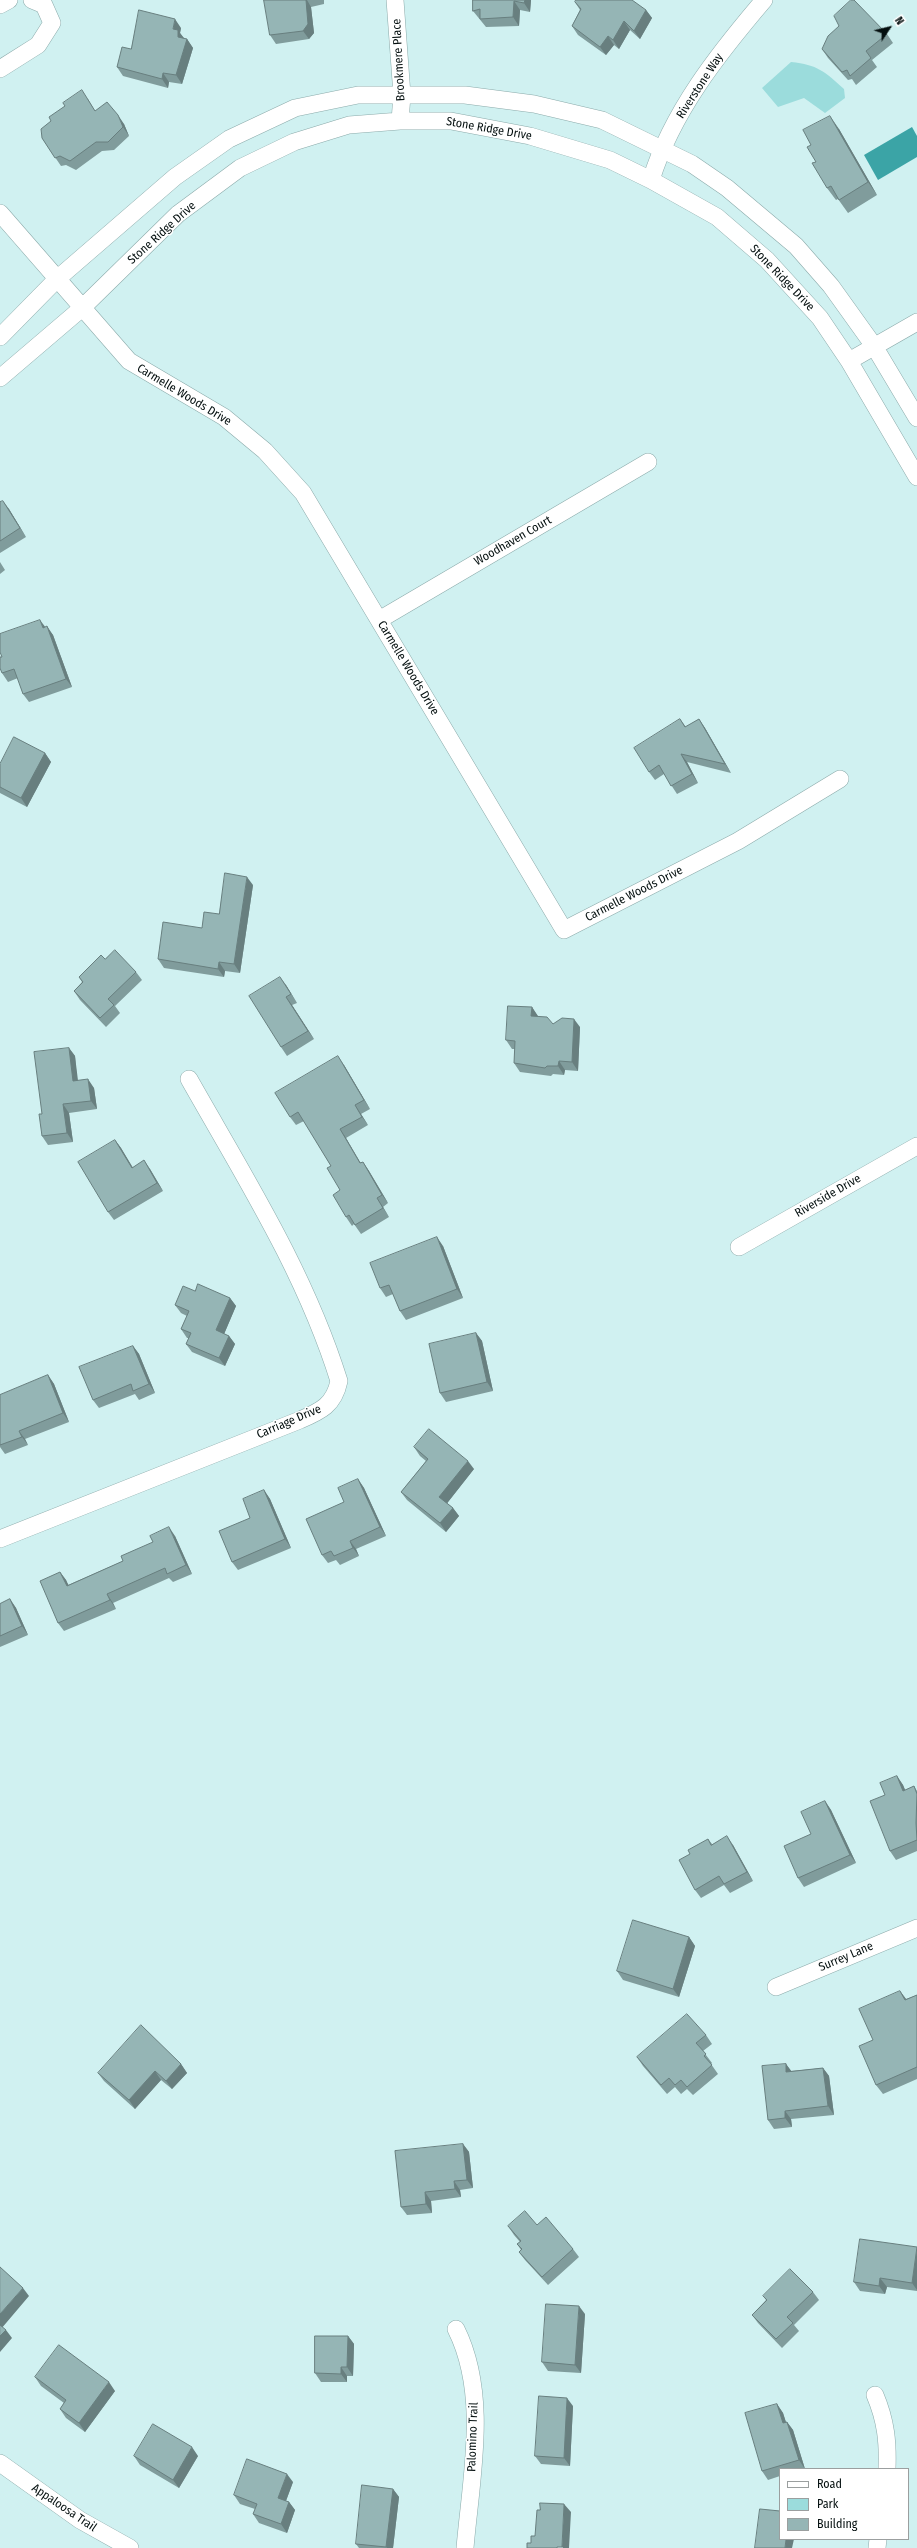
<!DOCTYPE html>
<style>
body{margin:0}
#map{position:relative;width:917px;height:2548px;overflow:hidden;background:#d0f1f1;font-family:"Fira Sans Condensed",sans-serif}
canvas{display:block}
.legend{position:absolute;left:779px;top:2468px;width:130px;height:72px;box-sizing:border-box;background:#fff;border:1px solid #9b9f9f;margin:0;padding:5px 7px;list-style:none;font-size:12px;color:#040f0f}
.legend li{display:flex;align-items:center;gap:8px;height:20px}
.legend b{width:20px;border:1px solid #9b9f9f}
.north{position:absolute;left:869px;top:8px;width:40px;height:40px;-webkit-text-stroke:3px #fff;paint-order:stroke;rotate:55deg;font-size:11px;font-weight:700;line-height:16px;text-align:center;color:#040f0f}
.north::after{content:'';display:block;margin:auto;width:14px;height:18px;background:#040f0f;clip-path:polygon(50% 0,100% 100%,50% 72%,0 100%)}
</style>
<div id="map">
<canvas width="917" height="2548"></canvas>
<ul class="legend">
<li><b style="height:5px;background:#fff"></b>Road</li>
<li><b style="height:11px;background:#9bdcdc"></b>Park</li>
<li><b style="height:11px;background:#95b5b5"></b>Building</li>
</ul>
<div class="north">N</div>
</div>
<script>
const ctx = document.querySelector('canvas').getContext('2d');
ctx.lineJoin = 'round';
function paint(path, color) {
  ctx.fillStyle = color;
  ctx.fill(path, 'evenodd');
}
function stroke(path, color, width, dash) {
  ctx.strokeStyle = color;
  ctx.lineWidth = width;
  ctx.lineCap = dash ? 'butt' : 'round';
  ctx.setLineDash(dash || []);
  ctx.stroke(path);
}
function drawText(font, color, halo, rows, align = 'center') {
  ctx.font = font + ' "Fira Sans Condensed",sans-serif';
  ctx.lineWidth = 3;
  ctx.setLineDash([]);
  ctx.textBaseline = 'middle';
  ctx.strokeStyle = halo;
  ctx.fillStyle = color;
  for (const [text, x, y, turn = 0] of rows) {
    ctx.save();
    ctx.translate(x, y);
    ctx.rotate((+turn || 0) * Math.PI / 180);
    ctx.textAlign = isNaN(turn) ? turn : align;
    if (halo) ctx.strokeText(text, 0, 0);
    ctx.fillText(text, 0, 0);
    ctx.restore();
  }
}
const green = new Path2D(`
 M791 62C818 65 824 71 844 89L845 98 825 113 804 98 778 107 762 88Z`);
const water = new Path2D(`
 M912 127 917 136V157L878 180 864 155Z`);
const street = new Path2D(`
 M395 0 402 95 400 121
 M0 5 9 0
 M0 69 38 45 52 23 44 5 32 0
 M651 180C672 112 718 54 764 0
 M0 213 129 361 224 417 265 451 303 493 564 930 738 841 840 779
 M0 337 57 279 175 177 229 139 295 108 358 95H465L534 104 602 120 692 164 727 188 796 246 831 286 874 346 917 418
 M849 361 917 322
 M0 378 82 308 178 214 240 168 294 142 349 125 400 121H451L530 136 610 160 651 180 717 217 767 260 820 318 849 361 917 477
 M379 620 648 462
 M739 1247 917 1146
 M0 1539 300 1420C321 1411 334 1405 339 1381 305 1272 245 1178 189 1079
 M776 1987 917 1928
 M456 2329C489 2395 471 2477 465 2548
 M875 2395C886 2421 888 2442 887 2469
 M0 2463 80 2520 130 2548
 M877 2548 878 2539`);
const wall = new Path2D(`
 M264 0H324V4L311 7 314 33 309 39 276 44 270 35Z
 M473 0H531L530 12 520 10 519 26 486 27 473 11Z
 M575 2 646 10 652 18 640 39 630 30 619 49 614 45 606 55 578 35 572 26 580 10Z
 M181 28 180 33 184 39H187L193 48 182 84 169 82 168 88 123 76 117 67 131 49Z
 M887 34 893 43 872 60 877 67 856 85 852 79 848 80 828 58 822 49Z
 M88 99 95 111 124 124 129 136 114 150 102 151 76 170 66 165 61 166 42 138 51 121 65 106Z
 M839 129 877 195 848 213 838 199 836 200 827 188 816 162 811 145Z
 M0 502 9 509 26 537 0 553Z
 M0 562 5 570 0 574Z
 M46 627 53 635 72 687 29 702 23 694 18 678 8 682 2 673V657Z
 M680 719 686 727 699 719 705 728 731 773 687 762 698 783 677 794 664 774 655 780 649 772Z
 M45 753 51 762 27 807 0 793V764Z
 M253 885 240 973 225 971 224 977 164 968 158 959 202 928Z
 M105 959 136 972 142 980 115 1006 120 1013 106 1027 80 1000 74 991 82 982 79 977Z
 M286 985 297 1003 292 1005 314 1039 287 1056 281 1047Z
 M532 1007 538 1017 553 1024 580 1027 578 1071 565 1070 564 1075 553 1074 551 1076 520 1072 514 1063 515 1049H512L506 1040Z
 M69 1048 75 1056 77 1080 94 1088 97 1109 69 1113 73 1142 48 1145 42 1136V1114Z
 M344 1065 370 1109 361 1114 368 1125 346 1138 360 1163 363 1162 369 1171 388 1203 383 1207 389 1217 361 1234 354 1224 352 1226 346 1217 340 1190 331 1166 304 1121 296 1125 290 1117Z
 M115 1140 121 1148 132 1167 150 1169 163 1191 114 1220 108 1212Z
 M443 1246 463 1298 406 1320 400 1311 393 1294 386 1297 380 1288Z
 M195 1291 230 1298 236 1306 224 1334 229 1336 235 1344 225 1366 192 1352 186 1344 189 1338H187L181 1329 187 1316 181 1313 175 1305Z
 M476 1333 482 1341 493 1391 446 1402 440 1393Z
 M133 1346 139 1354 155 1393 139 1400 135 1394 99 1408 93 1400Z
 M48 1375 54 1384 69 1422 25 1439 28 1445 5 1454 0 1447V1395Z
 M414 1447 474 1469 447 1503 453 1508 459 1516 446 1532 407 1500 401 1492 426 1461 420 1456Z
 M358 1479 364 1488 386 1536 356 1549 359 1556 340 1565 336 1560 328 1563 322 1555 344 1502Z
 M264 1490 270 1499 291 1548 238 1570 232 1562 250 1518Z
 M175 1536 192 1574 173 1582 169 1578 113 1603 116 1609 64 1631 58 1623 60 1572 66 1580 68 1585 123 1561Z
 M10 1599 16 1608 28 1635 0 1647V1604Z
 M897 1776 903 1785 905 1790 914 1786 917 1791V1851L896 1860 890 1851 885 1795Z
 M825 1801 831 1810 856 1863 804 1887 798 1878 811 1834Z
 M708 1839 712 1844 733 1845 753 1881 730 1893 724 1885 701 1898 695 1890 690 1854Z
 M689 1937 695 1946 679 1997 623 1980 617 1971Z
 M900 1991 906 1999 917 1995V2079L883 2094 876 2085 873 2040Z
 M706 2035 712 2044 703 2051 712 2063 711 2064 718 2074 693 2095 687 2089 681 2094 675 2087 667 2094 643 2066 637 2057Z
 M181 2064 187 2073 172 2089 161 2080 135 2109 104 2081 98 2073Z
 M786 2064 791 2071 823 2068 829 2076 834 2115 791 2119 792 2127 774 2129 768 2120Z
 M463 2144 469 2152 473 2188 460 2190 461 2197 431 2201 432 2213 407 2215 401 2207Z
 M537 2225 573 2249 579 2257 548 2285 525 2260 519 2252 521 2250 517 2244 520 2242 514 2235 508 2226Z
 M917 2247V2291L887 2287 885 2294 860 2291 854 2282Z
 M813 2292 819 2300 794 2325 799 2331 782 2348 758 2323 752 2315 766 2300 763 2296Z
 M585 2314 581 2373 548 2371 542 2362Z
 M348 2336 354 2344 353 2376H347V2382H321L315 2373Z
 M35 2377 115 2391 85 2432 66 2418 60 2409 64 2403 41 2386Z
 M777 2404 783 2413 786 2422H787L793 2430 805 2469H780V2476L768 2480 762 2471Z
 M573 2406 570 2466 541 2464 535 2456Z
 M134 2456H198L179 2488 140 2465Z
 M293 2482 286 2501 289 2502 295 2510 287 2533 259 2523 253 2514 255 2509 240 2504 234 2495Z
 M393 2489 399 2497 393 2548H359L356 2544Z`);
const shadedWall = new Path2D(`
 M306 0H307L311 7 314 33 309 39 303 31Z
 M525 0H531L530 12 524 3Z
 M514 1 520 10 519 26 513 17Z
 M646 10 652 18 640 39 634 31Z
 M175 19 181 28 180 33 184 38V45L173 29Z
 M624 21 630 30 619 49 613 40Z
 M608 36 614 45 606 55 600 47Z
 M187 39 193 48 182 84 176 75Z
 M163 73 169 82 168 88 162 79Z
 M118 115 124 124 129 136 123 127Z
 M830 116 839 129 877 195 868 182Z
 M3 501 9 509 26 537 20 528Z
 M40 620 46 628H43Z
 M47 626 53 635 72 687 66 679Z
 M699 719 705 728 731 773 725 764Z
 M45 753 51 762 27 807 21 798Z
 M681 754 687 762 698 783 692 774Z
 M247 877 253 885 240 973 234 964Z
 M219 962 225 971 224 977 218 969Z
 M280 977 286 985 297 1003 291 994Z
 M286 997 292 1005 314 1039 308 1031Z
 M532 1007 538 1016V1025L531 1016Z
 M574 1019 580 1027 578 1071 572 1062Z
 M69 1048 75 1056 79 1089 73 1081Z
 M338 1056 344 1065 370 1109 364 1100Z
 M559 1061 565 1070 564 1075 558 1066Z
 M88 1079 94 1088 97 1109 91 1101Z
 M63 1104 69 1113 73 1142 67 1133Z
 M355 1105 361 1114 368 1125 362 1117Z
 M340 1129 346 1138 366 1172 360 1163Z
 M115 1140 121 1148 138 1176 132 1168Z
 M144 1160 150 1169 163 1191 157 1183Z
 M363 1162 369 1171 388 1203 382 1195Z
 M377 1198 383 1207 389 1217 383 1208Z
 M437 1237 443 1246 463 1298 457 1289Z
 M230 1298 236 1306 222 1339 216 1330Z
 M476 1333 482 1341 493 1391 487 1382Z
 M229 1336 235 1344 225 1366 219 1358Z
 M133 1346 139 1354 155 1393 149 1384Z
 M48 1375 54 1384 69 1422 63 1413Z
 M19 1431 25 1439 28 1445 22 1437Z
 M468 1461 474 1469 445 1506 439 1497Z
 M358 1479 364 1488 386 1536 380 1527Z
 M264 1490 270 1499 291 1548 285 1539Z
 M453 1508 459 1516 446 1532 440 1523Z
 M169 1527 175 1536 192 1574 186 1565Z
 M350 1541 356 1549 359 1556 353 1548Z
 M60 1572 66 1580 73 1594 67 1586Z
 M107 1594 113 1603 116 1609 110 1600Z
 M10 1599 16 1608 28 1635 22 1626Z
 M897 1776 903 1785 909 1799 903 1791Z
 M825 1801 831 1810 856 1863 850 1855Z
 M727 1836 733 1845 753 1881 747 1872Z
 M689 1937 695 1946 679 1997 673 1989Z
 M900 1991 906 1999 905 2000Z
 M181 2064 187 2073 172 2089 166 2081Z
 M786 2064 792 2072H786Z
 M823 2068 829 2076 834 2115 828 2106Z
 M155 2071 161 2080 135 2109 129 2100Z
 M785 2111 791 2119 792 2127 785 2118Z
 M463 2144 469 2152 473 2188 467 2180Z
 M454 2181 460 2190 461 2197 455 2189Z
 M425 2192 431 2201 432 2213 426 2204Z
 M917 2250V2290L912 2283Z
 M880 2278 887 2287 885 2294 879 2286Z
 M23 2288 29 2296 1 2329 0 2328V2314Z
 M579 2306 585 2314 581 2373 575 2365Z
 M6 2330 12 2338 0 2352V2336Z
 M348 2336 354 2344 353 2376 347 2367Z
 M341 2367 347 2376V2382L341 2374Z
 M109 2382 115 2391 85 2432 79 2423Z
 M567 2398 573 2406 570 2466 564 2458Z
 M777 2404 783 2413 789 2432 783 2423Z
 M787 2422 793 2430 805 2469 799 2460Z
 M192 2447 198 2456 179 2488 173 2480Z
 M287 2474 293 2482 284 2506 278 2498Z
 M393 2489 399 2497 393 2548H387L386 2547Z
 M289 2502 295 2510 287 2533 281 2524Z
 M564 2504 571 2512 569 2548H563L562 2547Z
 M786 2539H794L792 2548H785Z`);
const building = new Path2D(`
 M264 0H306L308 24 303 31 270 35Z
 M473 0H525L524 3 514 1 513 17 480 19V9L473 11Z
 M576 0H632L646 10 634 31 624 21 613 40 608 36 600 47 572 26 581 9 575 2Z
 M851 0H854L887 34 866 51 871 58 850 76 847 70 842 72 822 49 828 36 839 26 834 16Z
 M139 10 175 19 173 29 178 30V37L187 39 176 75 163 73 162 79 117 67 122 47 131 49Z
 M82 90 95 111 107 102 118 115 123 127 108 142H96L70 161 60 156 55 158 42 138 41 129 51 121 49 117 65 106 63 103Z
 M830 116 868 182 839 200 831 186 827 188 812 163 816 162 807 147 811 145 803 130Z
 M3 501 20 528 0 541V502Z
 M40 620 43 628 47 626 66 679 23 694 14 669 2 673 0 668V657H2L0 652V634Z
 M680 719 685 727 699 719 725 764 681 754 692 774 671 786 659 765 649 772 634 748Z
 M14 737 45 753 21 798 0 787V764Z
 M225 873 247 877 234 964 219 962 218 969 158 959 163 922 202 928 204 912 219 914Z
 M115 950 136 972 108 999 114 1005 100 1018 74 991 83 982 79 977 101 955 105 959Z
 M280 977 291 994 286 997 308 1031 281 1047 249 996Z
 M508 1006 532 1007 531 1016 547 1017 553 1024 562 1018 574 1019 572 1062 559 1061 558 1066H547L545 1068 514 1063 515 1041 506 1040Z
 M69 1048 73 1081 88 1079 91 1101 63 1104 67 1133 42 1136 39 1114H42L34 1052Z
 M338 1056 364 1100 355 1105 362 1117 340 1129 360 1163 363 1162 382 1195 377 1198 383 1208 355 1225 349 1215 346 1217 333 1195 340 1190 327 1168 331 1166 298 1112 290 1117 275 1093Z
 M115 1140 132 1168 144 1160 157 1183 108 1212 78 1162Z
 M437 1237 457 1289 400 1311 389 1285 380 1288 370 1263Z
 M198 1284 230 1298 216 1330 229 1336 219 1358 186 1344 191 1333 181 1329 189 1311 175 1305 183 1286 195 1291Z
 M476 1333 487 1382 440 1393 429 1344Z
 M133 1346 149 1384 133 1391 131 1384 93 1400 79 1367Z
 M48 1375 63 1413 19 1431 22 1437 0 1445V1395Z
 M429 1429 468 1461 439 1497 453 1508 440 1523 401 1492 428 1459 414 1447Z
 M358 1479 380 1527 350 1541 353 1548 334 1556 331 1551 322 1555 306 1519 344 1502 338 1488Z
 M264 1490 285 1539 232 1562 219 1531 250 1518 243 1499Z
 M169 1527 186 1565 167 1574 165 1568 107 1594 110 1600 58 1623 40 1581 60 1572 67 1586 123 1561 121 1556 153 1542 150 1536Z
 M10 1599 22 1626 0 1636V1604Z
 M897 1776 903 1791 914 1786 917 1794 916 1823 917 1840 890 1851 870 1801 885 1795 880 1783Z
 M825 1801 850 1855 798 1878 784 1846 811 1834 801 1812Z
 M727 1836 747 1872 724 1884 719 1876 695 1890 679 1860 690 1854 688 1850 708 1839 711 1845Z
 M633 1920 689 1937 673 1989 617 1971Z
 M900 1991 905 2000 917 1995V2067L876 2085 859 2046 873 2040 859 2009Z
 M687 2014 706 2035 696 2043 706 2054 704 2056 712 2065 687 2087 681 2080 675 2085 669 2078 661 2085 637 2057Z
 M141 2025 181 2064 166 2081 155 2071 129 2100 98 2073Z
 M786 2064V2072L823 2068 828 2106 785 2111V2118L768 2120 762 2066Z
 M463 2144 467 2180 454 2181 455 2189 425 2192 426 2204 401 2207 395 2151Z
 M525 2211 537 2225 546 2217 573 2249 542 2277 519 2252 522 2249 517 2244 521 2241 508 2226Z
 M860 2239 917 2247 912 2283 880 2278 879 2286 854 2282Z
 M0 2267 23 2288 0 2314Z
 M790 2269 813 2292 787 2317 793 2323 776 2339 752 2315 767 2300 763 2296Z
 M546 2304 579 2306 575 2365 542 2362Z
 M0 2325 6 2330 0 2336Z
 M315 2336H348L347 2367H341V2374L315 2373Z
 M59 2345 109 2382 79 2423 60 2409 66 2400 35 2377Z
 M539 2396 567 2398 564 2458 535 2456Z
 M777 2404 783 2423 787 2422 799 2460 762 2471 745 2413Z
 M153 2424 192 2447 173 2480 134 2456Z
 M247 2459 287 2474 278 2498 289 2502 281 2524 253 2514 257 2504 234 2495Z
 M362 2485 393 2489 386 2547 356 2544Z
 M540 2503 564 2504 562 2547H557V2548H527V2543H531V2536H535L537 2510H540Z
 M760 2509 780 2511V2539H786L785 2548H755Z`);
const streetNames = [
 ["Brookmere Place",399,60,-93],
 ["Riverstone Way",700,86,-57],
 ["Stone Ridge Drive",489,129,10],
 ["Stone Ridge Drive",162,233,-42],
 ["Stone Ridge Drive",782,278,46],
 ["Carmelle Woods Drive",184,395,31],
 ["Woodhaven Court",513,541,-30],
 ["Carmelle Woods Drive",408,668,59],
 ["Carmelle Woods Drive",634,894,-27],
 ["Riverside Drive",828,1196,-30],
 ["Carriage Drive",289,1422,-23],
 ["Surrey Lane",846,1957,-23],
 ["Palomino Trail",473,2437,-88],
 ["Appaloosa Trail",64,2508,34]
];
paint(green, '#9bdcdc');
paint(water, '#3ba4a6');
stroke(street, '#8baaaa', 18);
stroke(street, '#fff', 17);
paint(wall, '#809c9c');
paint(shadedWall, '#687f7f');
paint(building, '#95b5b5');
stroke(building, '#687f7f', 1);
drawText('12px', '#040f0f', '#fff', streetNames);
</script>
